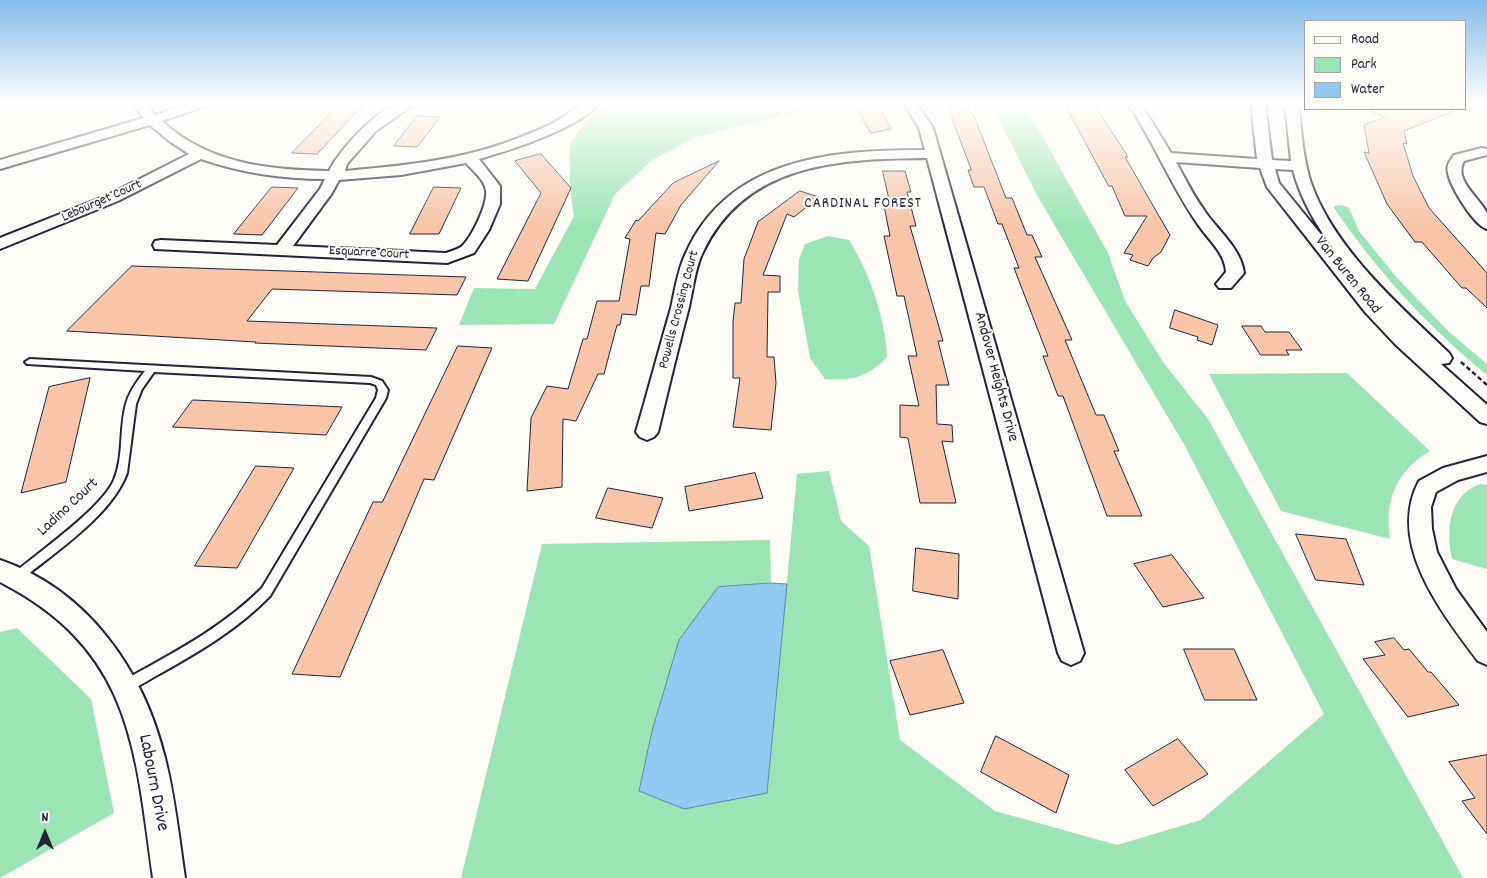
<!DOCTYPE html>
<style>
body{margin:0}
#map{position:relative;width:1487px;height:878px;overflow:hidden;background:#fdfcf7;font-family:Dekko,sans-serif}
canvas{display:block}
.legend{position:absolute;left:1304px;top:20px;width:162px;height:90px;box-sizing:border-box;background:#fdfcf7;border:1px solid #a5a5ac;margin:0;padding:6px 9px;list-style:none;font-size:15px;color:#22223b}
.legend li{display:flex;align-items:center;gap:10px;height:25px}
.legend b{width:25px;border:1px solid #a5a5ac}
.north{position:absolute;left:20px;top:808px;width:50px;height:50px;-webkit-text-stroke:4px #fdfcf7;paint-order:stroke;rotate:0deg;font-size:14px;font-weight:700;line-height:20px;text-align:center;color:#22223b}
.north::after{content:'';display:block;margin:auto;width:18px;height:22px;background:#22223b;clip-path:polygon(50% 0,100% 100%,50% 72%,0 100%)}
</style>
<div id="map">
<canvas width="1487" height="878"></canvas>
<ul class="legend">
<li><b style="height:6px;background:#fdfcf7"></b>Road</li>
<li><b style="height:14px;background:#9be4b3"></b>Park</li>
<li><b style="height:14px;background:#91c9f0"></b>Water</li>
</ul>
<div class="north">N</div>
</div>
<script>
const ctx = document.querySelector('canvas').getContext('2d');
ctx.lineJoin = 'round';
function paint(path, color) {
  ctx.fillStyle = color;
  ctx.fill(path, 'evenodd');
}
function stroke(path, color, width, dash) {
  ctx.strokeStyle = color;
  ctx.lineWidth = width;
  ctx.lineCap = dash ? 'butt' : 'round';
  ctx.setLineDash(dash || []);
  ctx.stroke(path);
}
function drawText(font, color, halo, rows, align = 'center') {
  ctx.font = font + ' Dekko,sans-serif';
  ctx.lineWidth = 4;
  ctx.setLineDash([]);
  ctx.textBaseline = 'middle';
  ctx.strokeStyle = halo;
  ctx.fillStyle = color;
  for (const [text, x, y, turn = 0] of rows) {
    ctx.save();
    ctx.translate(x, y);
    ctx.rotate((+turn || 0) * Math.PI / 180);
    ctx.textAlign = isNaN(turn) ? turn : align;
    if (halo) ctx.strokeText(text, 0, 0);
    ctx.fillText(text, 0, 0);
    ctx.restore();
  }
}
const green = new Path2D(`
 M608 104H796L801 112 696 137 652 160 615 194 554 324 459 325 474 288 535 289 574 216 570 188V144L586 121Z
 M991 104H1024L1108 253 1125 301 1163 362 1208 419 1463 878H461L542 544 770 540 771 583 718 587 652 731 639 791 767 793 797 474 829 471 841 521 869 546 900 740 995 811 1117 845 1201 820 1324 714 1185 446 1038 197Z
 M1342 205 1349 208 1359 231 1397 278 1449 332 1487 364V375C1427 326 1377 271 1334 208V206Z
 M828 236 849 240C869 271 886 320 887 357 866 378 855 380 825 379L810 358 798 291 799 259 805 244Z
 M1347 373 1430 451C1396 471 1384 501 1390 539L1281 511 1209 374Z
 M1480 484 1487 485V569L1452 559C1446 531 1448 496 1480 484Z
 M17 628 91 699 114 813 0 878V632Z`);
const water = new Path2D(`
 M771 583 787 584 767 793 684 809 639 791 652 731 679 640 718 587Z`);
const building = new Path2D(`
 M340 104H364L317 154 292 153Z
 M855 104H877L891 129 871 133Z
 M947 104H963L974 116 1006 198H1012L1027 235H1032L1042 257H1035L1072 340H1065L1096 415H1104L1119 451H1114L1142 516H1107L1063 396H1058L1043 356H1048L1014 268H1019L1002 224H998L984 187H974L968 170H971Z
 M1065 104H1094L1128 157H1125L1170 235 1161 252 1153 258 1148 266 1130 260 1133 255 1124 253 1147 216H1125L1112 186H1109Z
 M1366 109H1458L1404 131 1407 144 1403 143 1413 176 1429 208 1487 273V308L1466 288H1462L1422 242H1415L1387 204 1364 152 1369 153 1364 125 1385 117Z
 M417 116 440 117 417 147 394 146Z
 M541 154 571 188 528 281 497 279 541 193 515 161Z
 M719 161 681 205 665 234 656 233 649 286H641L636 315 622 314 620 325H617L604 374H598L576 421 563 419 562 487 527 491 531 418 547 386 568 389 583 339H587L597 301H619L630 239 625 238 636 220 638 221 673 183Z
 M883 171H905L911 192H907L916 226H910L943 341H938L949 385H936L937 424 952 425 953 442 942 441 956 503H920L908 438 900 437V405L919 406 908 356H917L904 296H897L884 236H890L884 206H890Z
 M272 187 298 188 262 235 234 234Z
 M434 187 461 188 439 234H410Z
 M800 191 819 197 794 217 787 214 763 275 780 276V292H768L767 357H774L776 383 771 430 733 427 740 378H733V322L735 303H741L744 259 758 222Z
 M132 266 287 271 466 277 457 295 272 289 247 321 437 328 426 350 255 343 256 342 67 331Z
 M1175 310 1218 325 1212 345 1197 340 1198 337 1170 328Z
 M1242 326H1261L1265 332H1289L1302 350H1286L1289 355H1261Z
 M458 346 492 348 434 480 424 479 340 677 292 674 373 502H382Z
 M90 378 66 482 21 493 49 387Z
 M193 400 342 407 326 435 173 427Z
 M256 466 294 468 237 568 195 566Z
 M755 473 763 498 689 511 685 487Z
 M608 488 663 498 652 528 596 518Z
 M1296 534 1346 539 1364 585 1316 580Z
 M916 548 959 554 958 599 913 591Z
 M1172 555 1204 598 1163 607 1134 564Z
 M1394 638 1404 650 1409 649 1428 672H1431L1459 705 1408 717 1363 659 1385 655 1375 642Z
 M1184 649H1234L1257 700H1205Z
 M943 650 964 703 910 715 890 661Z
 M996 736 1069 775 1056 813 981 772Z
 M1178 739 1208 774 1153 806 1125 770Z
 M1487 755V834L1462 801 1475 798 1449 762Z`);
const path = new Path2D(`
 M1461 362 1487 385`);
const service = new Path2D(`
 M30 359 371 377 382 381 388 390 386 398 270 596C239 628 202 650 163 672 151 678 139 687 126 692L121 690 120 686 121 682C171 654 221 629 262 588L376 398 378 390 376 385 370 383 154 372 142 389 136 404 127 473C112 515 55 552 21 580L17 582 13 580 11 577 13 574C39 552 101 509 114 480 124 456 119 429 126 404 129 392 137 381 145 371L27 364 25 362Z`);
const minor = new Path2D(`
 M132 104H146L155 115 189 104H211L162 121C208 164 269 170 329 171 339 151 376 109 399 104 403 104 409 104 414 104L376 131 347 164 345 171C399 166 454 161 505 143 521 137 537 131 551 124 571 114 575 104 599 104 577 129 511 150 479 159L500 186V204L489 230 474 253 447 263 155 249 153 245 155 241 161 240 277 245 320 189 325 179C281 179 242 173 201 159L118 201 0 249V238L108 195 189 154 169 141 150 125 0 169V160L144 118ZM466 163C473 171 485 180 486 191 488 204 471 239 461 247 456 250 451 251 446 253L293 246 332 193 339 180 401 175Z
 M904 104H917L933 128 1084 653 1080 661 1071 665 1062 661 1058 653 927 158C840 159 746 162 703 252 695 268 693 289 689 307 678 348 668 390 658 432L654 437 647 440 640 437 636 432C648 391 659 349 671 308 675 290 678 269 686 253 729 157 834 150 925 150L919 128Z
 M1128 104H1141L1171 153 1257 159 1251 104H1265L1272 160 1291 161 1285 104H1299C1301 131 1303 158 1311 183 1334 249 1400 306 1449 353L1452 358 1449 363 1441 364 1487 405V424L1480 422 1395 344 1365 312 1267 187 1260 168 1176 162C1185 178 1193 195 1204 210 1217 230 1241 248 1244 273L1231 288H1219L1216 284 1226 272C1225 255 1212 243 1202 230 1173 191 1156 145 1128 104ZM1275 169 1293 170C1301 201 1318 228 1337 254L1279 183Z
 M1482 148 1487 149V155L1464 161C1453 180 1480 198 1487 213 1487 217 1487 224 1487 229 1474 226 1450 186 1448 173 1446 165 1450 161 1454 155Z
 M1487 456V472L1458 480 1436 492 1431 507 1432 529 1437 552 1456 589 1487 632V665L1478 661C1442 613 1386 543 1419 481L1443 468Z
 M0 560C88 590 144 671 165 758 175 797 179 838 185 878H153C135 747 132 650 0 582Z`);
const farStreetnames = [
 ["Lebourget Court",102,202,-24],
 ["Esquarre Court",369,254,3],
 ["Powells Crossing Court",680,310,-75]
];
const farNeighbourhoodnames = [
 ["CARDINAL FOREST",863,205]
];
const streetNames = [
 ["Van Buren Road",1347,276,51],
 ["Andover Heights Drive",995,377,75],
 ["Ladino Court",69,508,-43]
];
const nearStreetnames = [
 ["Labourn Drive",152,783,79]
];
paint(green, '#9be4b3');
paint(water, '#91c9f0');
stroke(water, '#6586a8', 1);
paint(building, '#f8c5a8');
stroke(building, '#22223b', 1);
stroke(service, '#22223b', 4);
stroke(minor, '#22223b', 4);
stroke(path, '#22223b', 2.5, [4.5, 3]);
paint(service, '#fdfcf7');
paint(minor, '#fdfcf7');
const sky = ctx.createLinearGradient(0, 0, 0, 227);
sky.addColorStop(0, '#85bceb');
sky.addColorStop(0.46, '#fefefb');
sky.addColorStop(1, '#fefefb00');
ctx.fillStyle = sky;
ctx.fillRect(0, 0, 1487, 227);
drawText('14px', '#22223b', '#fdfcf7', farStreetnames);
ctx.letterSpacing = '1px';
drawText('15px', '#22223b', '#fdfcf7', farNeighbourhoodnames);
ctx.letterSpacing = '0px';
drawText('16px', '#22223b', '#fdfcf7', streetNames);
drawText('19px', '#22223b', '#fdfcf7', nearStreetnames);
</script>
